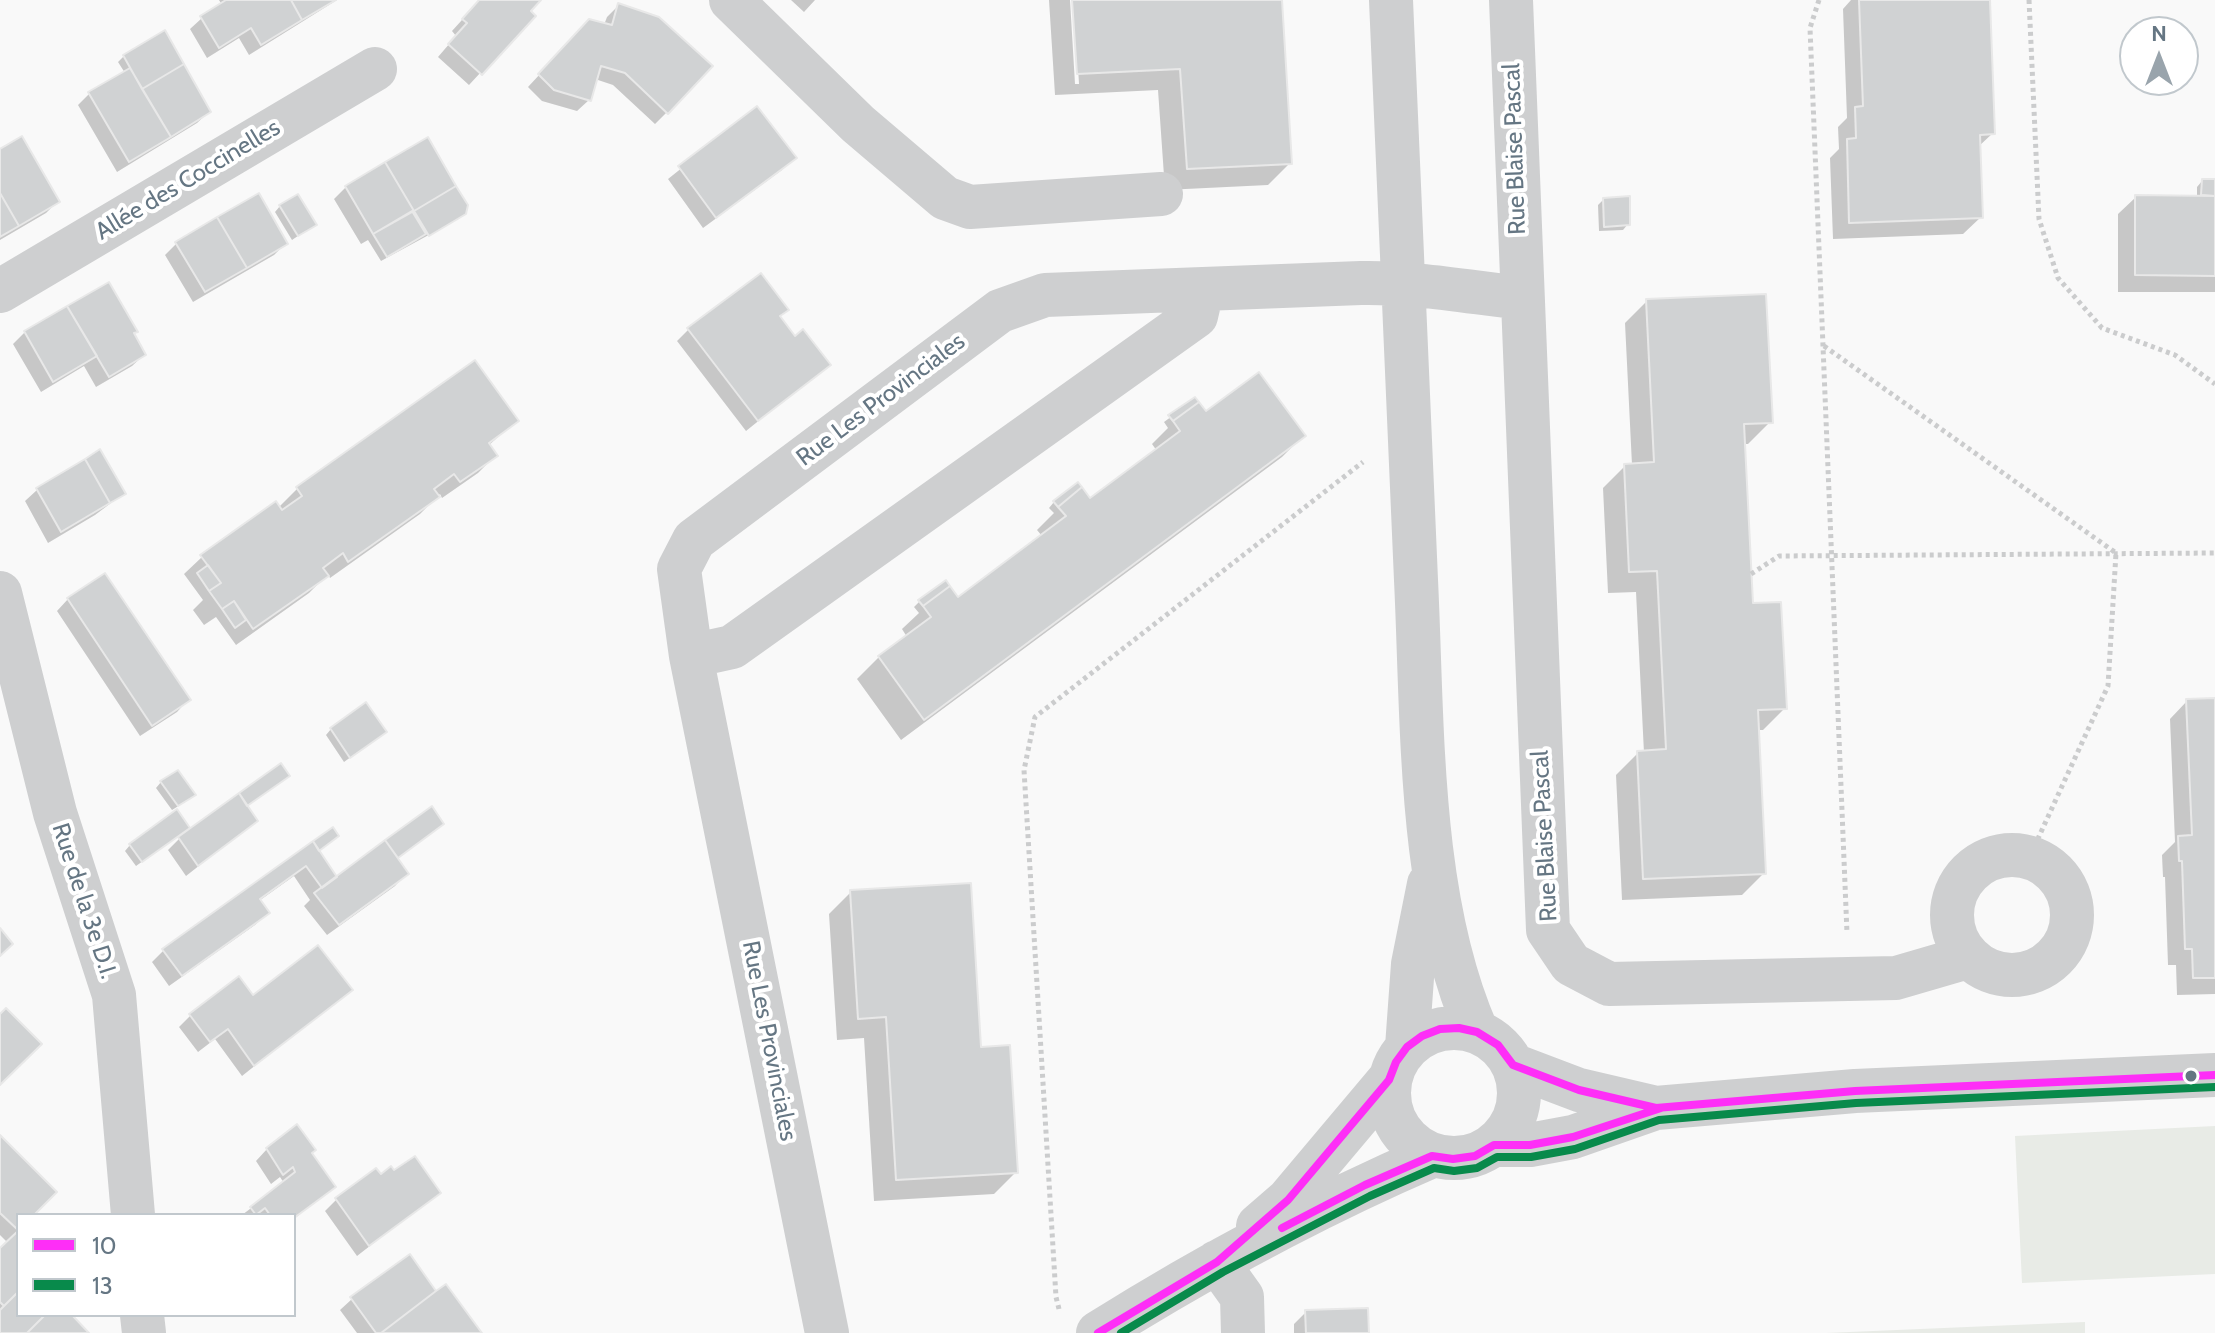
<!DOCTYPE html>
<meta charset="utf-8">
<style>
body{margin:0}
#map{position:relative;width:2215px;height:1333px;overflow:hidden;background:#f9f9f9;font-family:Cabin,sans-serif}
canvas{display:block}
.legend{position:absolute;left:16px;top:1213px;width:280px;height:104px;box-sizing:border-box;background:#fff;border:2px solid #c1c8cd;margin:0;padding:10px 14px;list-style:none;font-size:24px;color:#657683}
.legend li{display:flex;align-items:center;gap:16px;height:40px}
.legend b{width:40px;border:2px solid #c1c8cd}
.north{position:absolute;left:2119px;top:16px;width:80px;height:80px;box-sizing:border-box;background:#fff;border:2px solid #c1c8cd;border-radius:50%;rotate:0deg;font-size:22px;font-weight:700;line-height:32px;text-align:center;color:#657683}
.north::after{content:'';display:block;margin:auto;width:28px;height:36px;background:#99a4ac;clip-path:polygon(50% 0,100% 100%,50% 72%,0 100%)}
</style>
<div id="map">
<canvas width="2215" height="1333"></canvas>
<ul class="legend">
<li><b style="height:10px;background:#fe2ef7"></b>10</li>
<li><b style="height:10px;background:#088a4b"></b>13</li>
</ul>
<div class="north">N</div>
</div>
<script>
const ctx = document.querySelector('canvas').getContext('2d');
ctx.lineJoin = 'round';
function paint(path, color) {
  ctx.fillStyle = color;
  ctx.fill(path, 'evenodd');
}
function stroke(path, color, width, dash) {
  ctx.strokeStyle = color;
  ctx.lineWidth = width;
  ctx.lineCap = dash ? 'butt' : 'round';
  ctx.setLineDash(dash || []);
  ctx.stroke(path);
}
function drawText(font, color, halo, rows, align = 'center') {
  ctx.font = font + ' Cabin,sans-serif';
  ctx.lineWidth = 8;
  ctx.setLineDash([]);
  ctx.textBaseline = 'middle';
  ctx.strokeStyle = halo;
  ctx.fillStyle = color;
  for (const [text, x, y, turn = 0] of rows) {
    ctx.save();
    ctx.translate(x, y);
    ctx.rotate((+turn || 0) * Math.PI / 180);
    ctx.textAlign = isNaN(turn) ? turn : align;
    if (halo) ctx.strokeText(text, 0, 0);
    ctx.fillText(text, 0, 0);
    ctx.restore();
  }
}
const green = new Path2D(`
 M2215 1126V1274L2022 1283 2015 1136Z
 M2085 1322V1333H1826Z`);
const shadow = new Path2D(`
 M219 0H337L249 55 239 38 207 58 190 29 202 18 222 5Z
 M480 0H538L528 11 533 16 469 85 438 57 456 36 452 31Z
 M791 0H815L804 12Z
 M1049 0H1070L1075 84H1079L1074 0H1280L1290 163 1268 185 1165 190 1158 90 1055 95Z
 M1851 0H1988L1993 133 1978 147 1981 217 1963 234 1833 239 1830 158 1839 149 1838 127 1847 118 1843 9Z
 M618 6 667 112 655 124 613 85 595 79 589 100 577 111 542 101 528 87 578 33 604 25 607 17Z
 M124 56 209 112 197 123 117 172 78 105 89 94 125 73 118 62Z
 M757 108 794 158 782 170 703 228 668 179Z
 M0 152 58 201 46 213 0 240Z
 M2202 181H2215V292H2118V214L2136 197 2197 198V187Z
 M346 187 458 219 381 261 368 240 361 244 334 199Z
 M1603 200 1628 224 1623 230 1599 231 1598 205Z
 M280 206 314 225 292 240 275 212Z
 M286 243 274 255 193 302 165 255 176 244Z
 M1647 301 1770 422 1748 444H1743L1751 605 1785 708 1763 730H1757L1764 873 1742 895 1622 900 1616 775 1638 753H1644L1636 592 1608 593 1603 488 1625 466 1632 465 1625 323Z
 M778 317 794 338 828 365 746 431 677 341 688 330Z
 M25 332 132 334 144 355 132 366 96 387 84 366 41 392 13 344Z
 M475 363 516 421 488 446 495 456 478 473 442 498 440 494 420 514 330 578 328 574 309 593 236 645 216 617 204 625 193 610 203 600 184 574 202 557 278 508 297 489Z
 M1194 400 1205 414 1304 435 1282 457 901 740 857 679 879 657 907 637 902 629 919 613 914 607 919 602 957 600 1042 536 1037 530 1054 513 1049 508 1054 502 1090 501 1157 451 1152 444 1168 428 1164 422Z
 M99 452 123 494 95 515 48 543 25 501 37 490Z
 M68 599 188 700 177 712 140 736 57 611Z
 M2215 700V994L2177 995 2176 965H2168L2165 877H2163L2162 855 2175 842 2170 719 2187 701Z
 M331 729 385 732 344 762 326 735Z
 M161 782 188 800 172 810 156 788Z
 M246 806 256 821 186 876 168 850 179 839Z
 M182 833 136 866 125 851 130 845Z
 M317 852 336 880 406 874 395 886 327 935 304 906 310 900 294 876 259 901 267 913 255 925 169 986 152 962 164 950Z
 M851 892 979 1049 1016 1172 994 1194 874 1201 864 1038 837 1040 829 914Z
 M350 990 242 1076 215 1039 198 1052 179 1027 190 1016 252 998Z
 M0 1138 32 1215H18V1315H70L86 1333H0V1251L8 1243 0 1235Z
 M267 1149 333 1187 294 1219V1215H242L284 1183 280 1177 271 1184 256 1161Z
 M380 1176 438 1193 357 1256 325 1211 337 1199Z
 M436 1293 479 1333H357L340 1310 352 1299Z
 M1306 1312 1367 1333H1294V1324Z`);
const building = new Path2D(`
 M226 0H291L302 20 261 45 251 28 219 48 200 16Z
 M291 0H336L302 20Z
 M479 0H541L531 11 536 16 482 75 448 44 467 23 462 19Z
 M1072 0H1282L1292 164 1187 169 1180 69 1077 74Z
 M1859 0H1990L1995 134 1980 135 1983 218 1849 223 1847 139 1856 138 1855 107 1863 106Z
 M618 3 659 17 713 66 668 114 625 73 601 66 591 101 554 90 538 74 589 19 612 25Z
 M165 30 184 64 142 89 123 55Z
 M184 64 211 112 171 137 142 89Z
 M130 68 171 137 129 162 88 92Z
 M757 106 797 158 716 218 678 166Z
 M22 136 60 202 19 226 0 193V149Z
 M428 137 456 186 414 211 385 162Z
 M385 162 414 211 373 234 345 186Z
 M2202 179H2215V196L2201 195Z
 M456 186 468 205 466 214 429 236 414 211Z
 M0 193 19 226 0 237Z
 M259 193 288 244 247 268 217 217Z
 M298 194 317 225 298 236 279 205Z
 M2135 195 2215 196V276L2135 275Z
 M1630 196V225L1604 227 1603 198Z
 M412 211 426 234 387 257 373 234Z
 M217 217 247 268 205 292 175 242Z
 M761 273 789 310 780 316 795 336 803 329 831 365 758 421 687 328Z
 M109 282 138 332 134 333 146 355 109 377 67 306Z
 M1766 294 1773 423 1744 424 1753 603 1781 602 1787 709 1758 710 1766 874 1643 879 1637 751 1666 749 1657 571 1629 572 1624 464 1654 462 1646 299Z
 M67 306 97 356 53 382 24 331Z
 M475 360 519 421 489 443 498 456 460 482 454 474 434 489 440 497 348 562 343 553 323 568 329 576 253 629 234 601 222 609 209 591 221 583 200 555 276 501 282 510 302 496 296 487Z
 M1259 372 1306 436 924 720 878 656 931 617 923 606 950 586 958 597 1066 516 1058 507 1082 487 1090 498 1180 431 1173 421 1199 402 1206 411Z
 M1195 397 1199 402 1173 421 1168 415Z
 M100 449 126 494 110 503 85 459Z
 M85 459 110 503 61 532 36 488Z
 M1078 482 1082 487 1058 507 1053 501Z
 M208 565 221 583 209 591 197 573Z
 M105 573 191 700 152 726 67 598Z
 M946 580 950 586 923 606 918 600Z
 M234 601 246 620 235 628 222 609Z
 M2215 698V978H2193L2192 949H2185L2182 861H2179L2178 836 2192 835 2186 699Z
 M366 702 387 732 350 758 330 728Z
 M281 763 290 776 247 806 239 793Z
 M178 770 196 795 178 806 160 781Z
 M239 793 258 821 198 866 178 837Z
 M432 806 444 824 398 858 385 840Z
 M177 809 190 828 142 862 129 844Z
 M333 827 339 836 319 851 313 841Z
 M385 840 409 874 339 925 314 893Z
 M313 841 337 877 322 888 306 866 260 899 270 913 182 976 162 949Z
 M971 883 981 1047 1010 1045 1018 1173 896 1180 886 1017 858 1019 850 890Z
 M0 928 13 944 0 956Z
 M318 945 353 990 254 1066 228 1029 210 1042 189 1014 239 976 253 995Z
 M6 1008 42 1044 0 1085V1014Z
 M297 1124 316 1150 312 1153 336 1187 294 1218V1215H270L265 1208 256 1215 250 1207 295 1172 293 1167 283 1175 266 1148Z
 M0 1135 57 1192 34 1215H18V1230L0 1213Z
 M415 1156 441 1193 369 1246 335 1198 376 1168 381 1174 391 1166 394 1170Z
 M18 1231V1292L4 1306 0 1302V1248Z
 M410 1254 436 1291 381 1333H376L350 1297Z
 M446 1284 482 1333H381L436 1291Z
 M18 1292V1315H45L27 1333H0V1310Z
 M1368 1308 1369 1333H1306L1305 1310Z
 M45 1315H72L89 1333H27Z`);
const path = new Path2D(`
 M1819 0 1810 28 1847 933
 M2029 0 2039 219 2058 278 2102 328 2175 355 2215 384
 M1824 346 2116 553 2108 686 2030 856
 M1751 574 1779 556 2215 553
 M1059 1309 1056 1297 1024 770 1035 717 1363 462`);
const minor = new Path2D(`
 M731 0 858 124 945 198 970 207 1161 194
 M1391 0C1399 193 1407 386 1416 580 1423 724 1418 898 1477 1032
 M1511 0 1548 930 1571 964 1609 984 1896 978 1968 957
 M0 291 375 69
 M0 593 55 813 114 995 133 1215
 M691 656 679 569 694 540 1000 311 1045 295 1361 283C1415 282 1468 292 1522 298
 M1952 915a60 60 0 1 1 120 0a60 60 0 1 1-120 0Z
 M1389 1093a65 65 0 1 1 130 0a65 65 0 1 1-130 0Z
 M1407 1047 1413 964 1429 884
 M1513 1065 1579 1090 1656 1108
 M1494 1145H1530L1573 1137 1656 1108 1855 1091 2215 1075
 M1258 1226 1288 1200 1389 1080
 M1217 1262 1242 1297 1243 1333
 M142 1315 144 1333
 M827 1333 691 656 732 647 1196 316 1202 290
 M1098 1333C1205 1266 1316 1206 1432 1156`);
const bus1 = new Path2D(`
 M1282 1228 1365 1185 1432 1156 1453 1159 1475 1156 1494 1145H1530L1573 1137 1661 1108
 M1098 1333 1217 1262 1288 1200 1389 1080 1396 1062 1407 1047 1422 1036 1440 1029 1459 1028 1477 1032 1498 1045 1513 1065 1579 1090 1656 1108 1855 1091 2215 1075`);
const bus2 = new Path2D(`
 M1121 1333 1223 1272 1370 1196 1434 1168 1454 1171 1477 1168 1497 1157H1531L1575 1149 1659 1120 1856 1103 2215 1087`);
const markers = [
 [2191,1076,7,"#657683"]
];
const streetNames = [
 ["Rue Blaise Pascal",1515,149,-92],
 ["Allée des Coccinelles",188,180,-31],
 ["Rue Les Provinciales",881,400,-37],
 ["Rue Blaise Pascal",1545,836,-93],
 ["Rue de la 3e D.I.",84,901,72],
 ["Rue Les Provinciales",769,1041,79]
];
paint(green, '#e8ebe6');
paint(shadow, '#0003');
paint(building, '#d0d2d3');
stroke(building, '#e8e8e8', 2);
stroke(path, '#cbcccd', 5, [4, 4]);
stroke(minor, '#cecfd0', 44);
stroke(bus1, '#fe2ef7', 8);
stroke(bus2, '#088a4b', 8);
for (const [x, y, r, color] of markers) {
  const dot = new Path2D();
  dot.arc(x, y, r, 0, 2 * Math.PI);
  ctx.fillStyle = color;
  ctx.fill(dot);
  stroke(dot, '#fff', 3);
}
drawText('24px', '#657683', '#fff', streetNames);
</script>
